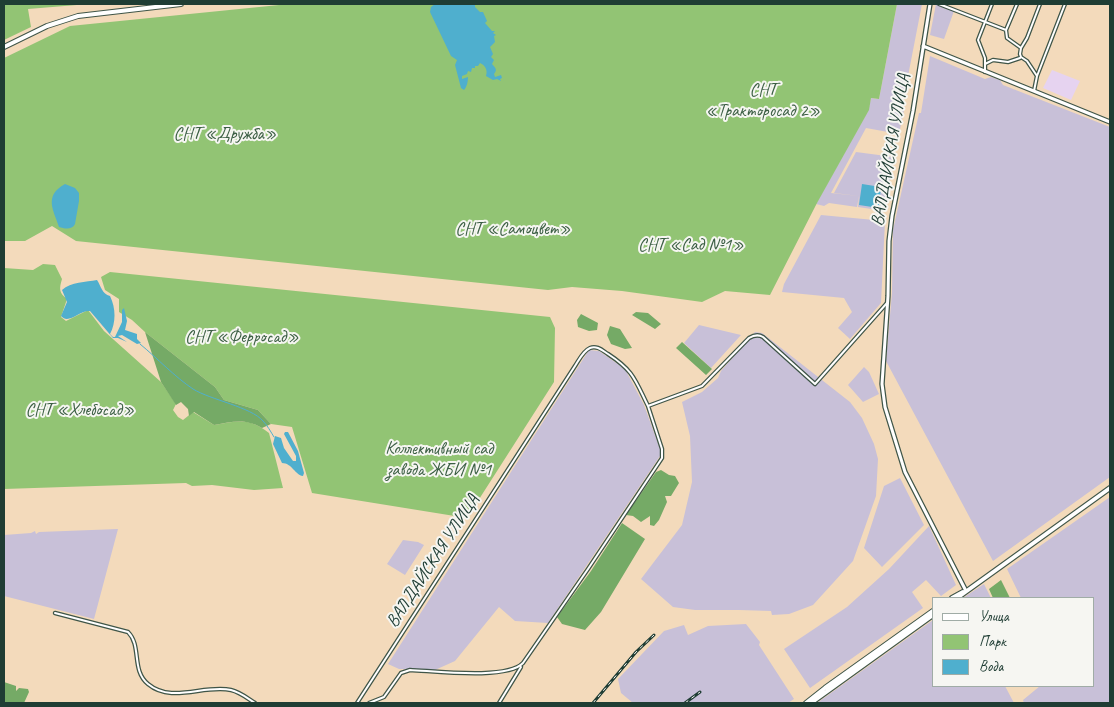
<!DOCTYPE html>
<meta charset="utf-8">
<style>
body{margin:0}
#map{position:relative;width:1114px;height:707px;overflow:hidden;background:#f3dabb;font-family:Caveat,sans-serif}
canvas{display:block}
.frame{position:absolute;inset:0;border:5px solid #1f3d34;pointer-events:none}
.legend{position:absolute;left:932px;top:597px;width:162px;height:90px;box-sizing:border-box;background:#f6f6f2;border:1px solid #a0aca6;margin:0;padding:6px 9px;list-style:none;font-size:15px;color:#1f3d34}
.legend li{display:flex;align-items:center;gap:10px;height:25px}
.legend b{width:25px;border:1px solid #a0aca6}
</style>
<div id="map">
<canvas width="1114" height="707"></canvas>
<div class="frame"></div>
<ul class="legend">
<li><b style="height:6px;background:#fff"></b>Улица</li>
<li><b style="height:14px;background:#92c474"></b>Парк</li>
<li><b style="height:14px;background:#4fafce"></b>Вода</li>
</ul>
</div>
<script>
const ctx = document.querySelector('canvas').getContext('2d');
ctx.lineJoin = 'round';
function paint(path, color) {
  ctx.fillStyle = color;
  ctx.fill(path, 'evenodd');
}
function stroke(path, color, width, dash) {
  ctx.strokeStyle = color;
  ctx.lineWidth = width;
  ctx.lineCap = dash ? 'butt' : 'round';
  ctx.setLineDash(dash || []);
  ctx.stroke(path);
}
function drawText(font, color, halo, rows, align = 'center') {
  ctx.font = font + ' Caveat,sans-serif';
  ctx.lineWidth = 4;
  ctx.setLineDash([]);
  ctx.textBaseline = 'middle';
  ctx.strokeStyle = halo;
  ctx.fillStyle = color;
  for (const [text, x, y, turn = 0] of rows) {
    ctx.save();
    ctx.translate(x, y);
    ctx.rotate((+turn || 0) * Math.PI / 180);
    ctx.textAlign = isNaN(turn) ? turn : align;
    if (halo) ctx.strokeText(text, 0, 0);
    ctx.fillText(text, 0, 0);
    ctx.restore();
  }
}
const built = new Path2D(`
 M1052 70 1080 81 1071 100 1043 88Z`);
const industrial = new Path2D(`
 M897 4H922L902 107 904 110 899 134 866 128 831 193 859 196 834 193 856 152 894 157 885 211 858 207 859 196 857 207 829 203 824 206 816 204 868 111 871 98 879 99Z
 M936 4 954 11 944 39 930 35Z
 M930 56 985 79 991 77 1000 80 1003 85 1110 127V477L993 561 886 361 892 293 893 230 919 113H921Z
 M821 215 885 221 881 303 850 339 838 328 852 312 844 298 782 292 784 284Z
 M699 325 741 335 711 368 684 343Z
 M755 332 762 333 850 402 862 418 874 444 878 459 876 496 853 561 813 605 789 614 772 615 771 611 739 610H695L673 607 641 579 682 525 692 482 690 436 682 402 702 392 718 378 721 371Z
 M589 350 599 351 625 369 644 405 660 449V456L548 623 515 621 499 607 455 661 435 670 399 669 388 664Z
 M864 367 869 372 879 394 863 402 848 385Z
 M900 478 924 525 882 567 864 548 884 486Z
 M1110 497V703H1024L1023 700 1040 686H1093V598H1021L1007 569Z
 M929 526 956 585 941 596 926 580 912 592 923 608 810 688 784 649 847 607 889 569Z
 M118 529 94 619 4 596V535L31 533 35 531 36 534 39 532Z
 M403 540 418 542 424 545 405 575 387 564Z
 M984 584 991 598H963Z
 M933 620V686H1005L1014 703H817Z
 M746 624 760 642 759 645 794 699 788 703H633L621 693 618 679 664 631 684 625 688 635 708 626Z`);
const green = new Path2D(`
 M4 4H89L28 9 31 27 4 40Z
 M289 4H897L879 99 871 98 869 110 817 203 770 295 725 291 702 302 622 291 572 287 548 290 76 241 52 226 25 241H4V58L70 26Z
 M43 264 55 265 62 279C59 289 59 293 67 299L61 317 66 321 88 310 104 331 161 382 176 404 173 410 178 417 183 420 193 412 214 425C237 421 249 417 269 433L283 488 254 490 212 485 192 486 186 483 4 489V268L33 270Z
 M110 272 550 317 555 328 554 382 467 518 312 493 292 427 271 424 258 410 224 400 215 387 145 332 132 320 119 312V299L105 290 101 277Z`);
const forest = new Path2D(`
 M636 312 648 313 661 324 655 329 632 315Z
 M581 314 598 323 597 330 589 331 578 327 577 320Z
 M610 326 620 329 632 348 625 349 611 344 607 335Z
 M145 332 215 387 224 400 258 410 271 424 262 428C244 418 233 422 214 425L194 412 189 416 188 409 181 402 176 405 161 382Z
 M682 342 712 369 706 375 676 348Z
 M661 470 669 475 675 476 679 483 671 496H665L667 502 659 520 654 526 650 525V516L641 522 633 516 626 515 656 472Z
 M622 523 645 539 601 612 585 630 562 624 557 617 591 571Z
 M1001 580 1010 598H993L989 589Z
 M4 682 16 686V691L19 688 28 689 29 692 24 703H4Z`);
const water = new Path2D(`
 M435 4H479H475V7L480 12H483L487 21 485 23 492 31H495L493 33 496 35 494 36 495 42 490 47 493 54 491 57 494 60 492 64C495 68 498 69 494 74L489 73 494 74 495 77 501 75 502 78 500 79 501 81 497 79 493 80 486 76C488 70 485 65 480 63L478 66H475V68H472L471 72 468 71 467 74 462 76V79L468 77C468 81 467 87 464 90L461 88 455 65 457 60 451 56 430 12 431 7Z
 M65 184 75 188 79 193V201L75 224C72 230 65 229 59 227 54 211 43 196 65 184Z
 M862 184 881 187 879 208 859 205Z
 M97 280C101 286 102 294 110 296 116 308 116 323 110 334L113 337H115L122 322V310L124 308 127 321 125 330 137 334V339L141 343 137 344 122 335 118 336 127 342 118 338H113L90 311C79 310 69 325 61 316L67 302 62 290C71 282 86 282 97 280Z
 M285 432H288L298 451 304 473 303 476C295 475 292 463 282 463L273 444 275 436 281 438 284 448 293 461H296V456L284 434Z`);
const stream = new Path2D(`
 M140 344C157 358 175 377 193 389 211 400 251 407 263 421 267 425 271 432 274 437`);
const street = new Path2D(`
 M939 4 1006 30 1007 38 1021 48
 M1006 30 1017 4
 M1021 57 1020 54 1021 48 1027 38 1040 4
 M1021 57 1027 61 1037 76
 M985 64 993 60 1008 62 1020 58
 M985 72V58L978 40 992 4
 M1034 91 1037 76 1065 4
 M55 613 128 632C142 646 131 670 148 684 172 704 204 684 231 690 240 692 247 698 255 703
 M357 703 575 366C579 360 583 351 590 348 597 345 603 351 608 354 634 371 635 380 648 406L702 386 749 338C754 335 758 334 763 337L815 384 887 303
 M369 703 384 697 401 673 410 670C435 671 507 680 523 663L588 569 662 458V449L648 406
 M499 703 521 667`);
const secondary = new Path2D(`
 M930 4 913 111 892 216 889 241 888 296 882 384 885 407 905 472 966 591
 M923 46 1110 122`);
const primary = new Path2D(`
 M4 47 47 26 78 16 181 4
 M952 598 963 592
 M957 598 1110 488
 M806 703 825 688 933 611
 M811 703 933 615`);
const rail = new Path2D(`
 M593 703 636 652 654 635
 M685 703 700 692`);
const parkNames = [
 ["СНТ",763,90],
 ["«Тракторосад 2»",763,111],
 ["СНТ «Дружба»",225,134],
 ["СНТ «Самоцвет»",513,229],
 ["СНТ «Сад №1»",691,245],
 ["СНТ «Ферросад»",242,337],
 ["СНТ «Хлебосад»",80,410],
 ["Коллективный сад",439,449],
 ["завода ЖБИ №1",439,470]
];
const streetNames = [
 ["ВАЛДАЙСКАЯ УЛИЦА",891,150,-80],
 ["ВАЛДАЙСКАЯ УЛИЦА",433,561,-57]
];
paint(built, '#e6d3f0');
paint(industrial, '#c8c0d8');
paint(green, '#92c474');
paint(forest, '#75aa66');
paint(water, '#4fafce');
stroke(stream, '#4fafce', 1);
stroke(street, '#3f5548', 4.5);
stroke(secondary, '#3f5548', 5.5);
stroke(primary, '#3f5548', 6);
stroke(street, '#fff', 2);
stroke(secondary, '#fff', 3);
stroke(primary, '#fff', 4);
stroke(rail, '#1f3d34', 3);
stroke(rail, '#f6f6f2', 1, [4]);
drawText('18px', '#3c5f44', '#f6f6f2', parkNames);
drawText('18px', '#1f3d34', '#f6f6f2', streetNames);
</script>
